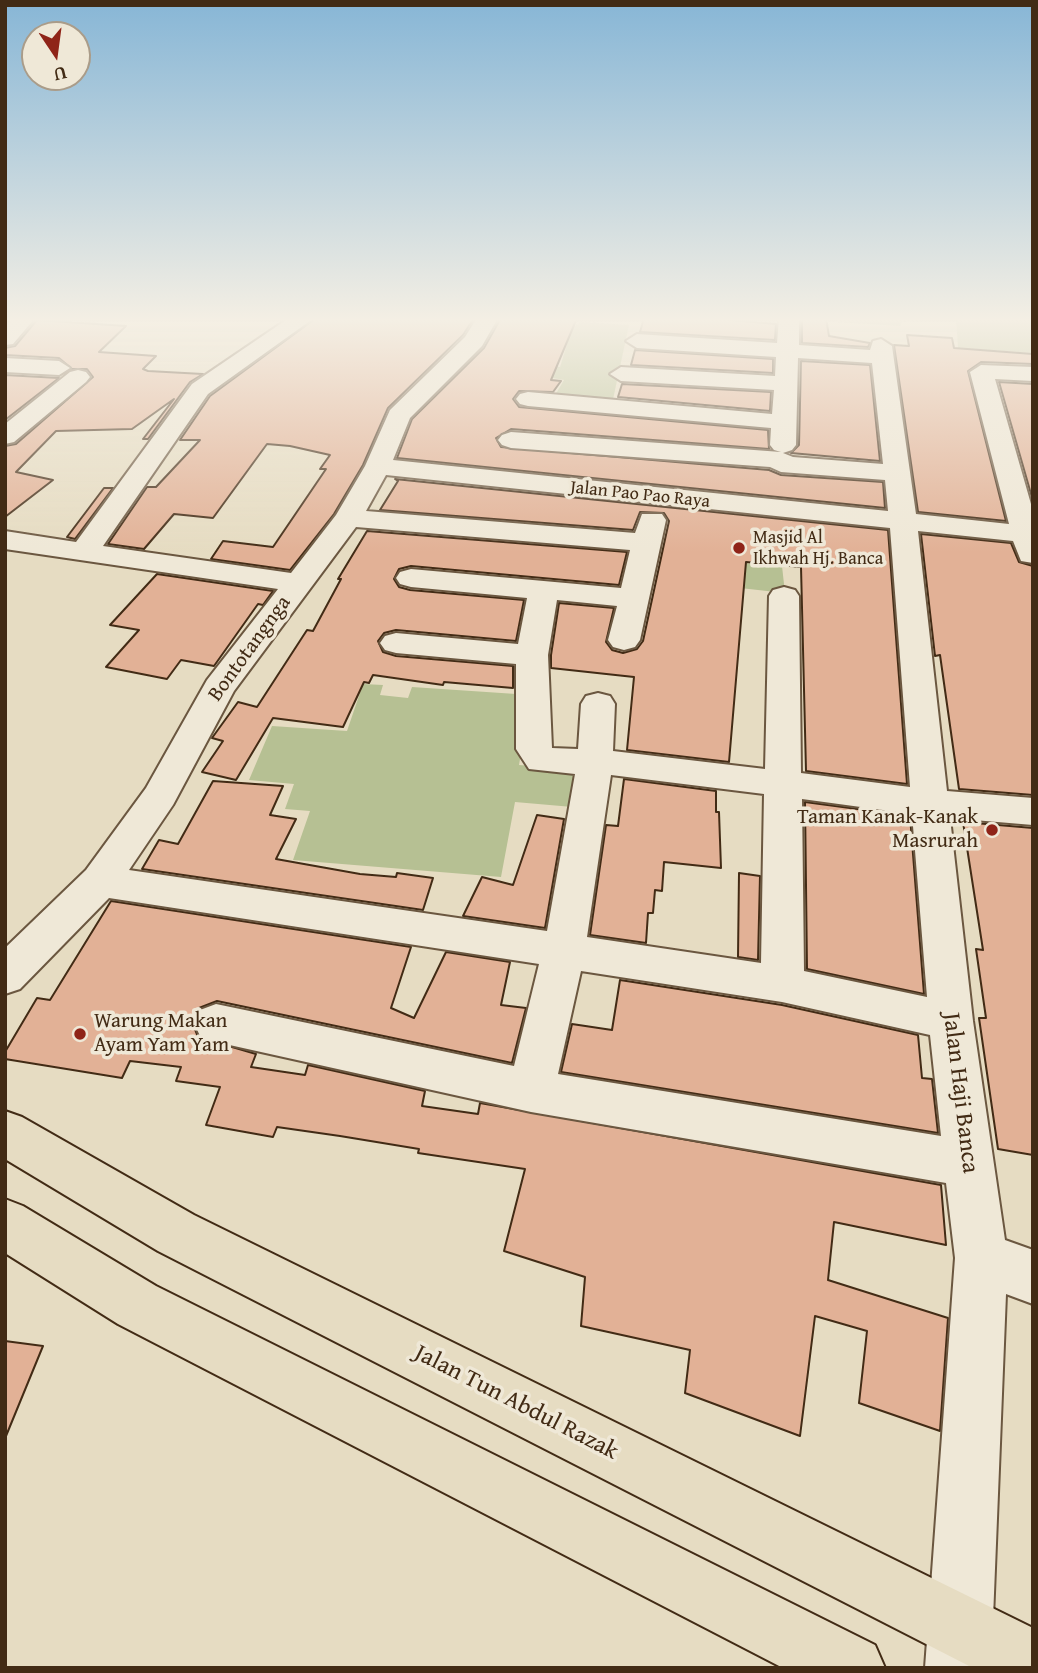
<!DOCTYPE html>
<style>
body{margin:0}
#map{position:relative;width:1038px;height:1673px;overflow:hidden;background:#e6dcc2;font-family:"Gentium Book Plus",serif}
canvas{display:block}
.frame{position:absolute;inset:0;border:7px solid #422b15;pointer-events:none}
.north{position:absolute;left:21px;top:21px;width:70px;height:70px;box-sizing:border-box;background:#efe8d7;border:2px solid #aa9c89;border-radius:50%;rotate:167deg;font-size:19px;font-weight:700;line-height:28px;text-align:center;color:#422b15}
.north::after{content:'';display:block;margin:auto;width:24px;height:32px;background:#8f2418;clip-path:polygon(50% 0,100% 100%,50% 72%,0 100%)}
</style>
<div id="map">
<canvas width="1038" height="1673"></canvas>
<div class="frame"></div>
<div class="north">U</div>
</div>
<script>
const ctx = document.querySelector('canvas').getContext('2d');
ctx.lineJoin = 'round';
function paint(path, color) {
  ctx.fillStyle = color;
  ctx.fill(path, 'evenodd');
}
function stroke(path, color, width, dash) {
  ctx.strokeStyle = color;
  ctx.lineWidth = width;
  ctx.lineCap = dash ? 'butt' : 'round';
  ctx.setLineDash(dash || []);
  ctx.stroke(path);
}
function drawText(font, color, halo, rows, align = 'center') {
  ctx.font = font + ' "Gentium Book Plus",serif';
  ctx.lineWidth = 7;
  ctx.setLineDash([]);
  ctx.textBaseline = 'middle';
  ctx.strokeStyle = halo;
  ctx.fillStyle = color;
  for (const [text, x, y, turn = 0] of rows) {
    ctx.save();
    ctx.translate(x, y);
    ctx.rotate((+turn || 0) * Math.PI / 180);
    ctx.textAlign = isNaN(turn) ? turn : align;
    if (halo) ctx.strokeText(text, 0, 0);
    ctx.fillText(text, 0, 0);
    ctx.restore();
  }
}
const green = new Path2D(`
 M837 318H949L902 322 900 326 838 322Z
 M956 318H1033V353L958 348Z
 M581 322 629 325 612 404 554 397 564 380 468 363 472 357 560 367 572 328Z
 M741 563 782 566 785 593 740 588Z
 M363 684 383 685 380 695 408 698 412 687 531 695 519 765 589 770 584 808 515 802 501 877 293 860 310 811 285 809 294 784 249 780 272 726 347 731Z`);
const building = new Path2D(`
 M316 318H474L463 335 388 408 363 465 334 514 290 570 211 559 223 541 273 547 326 469H320L330 455 290 446 267 444 213 518 174 514 144 549 108 544 147 487H156L200 440H180L210 396Z
 M501 318H577L551 380 561 381 553 392 519 391 513 399 519 407 768 430 769 449 511 429 496 438 501 447 769 470 781 475 883 482 885 508 397 458 412 419 484 348Z
 M644 318H708L776 324 775 340 640 332Z
 M802 318H826L829 336 870 343 868 347 802 343Z
 M37 320 126 326 99 352 156 356 143 369 148 371 203 374 190 382 148 439H143L174 399 132 429 56 431 16 472 53 480 5 517V446L16 444 93 377 87 369H72L59 358 5 355V348L15 346Z
 M907 335 952 338 954 348 1033 354V364L981 362 968 371 1006 521 918 512 894 345 909 346Z
 M635 350 773 359V373L631 365Z
 M801 361 870 365 880 461 791 453 799 445Z
 M5 375 59 378 5 420Z
 M999 382 1033 384V501Z
 M622 384 771 392 770 411 618 397Z
 M395 479 888 530 907 784 806 771 801 567 746 562 729 762 627 750 634 677 551 668V655L559 603 614 608 606 642 612 650 623 653 637 649 643 641 669 521 664 513 640 512 633 530 380 510 398 481Z
 M104 488H113L75 539 67 537Z
 M367 531 627 552 619 585 411 566 399 569 394 579 399 587 410 590 524 600 516 641 396 630 384 633 378 641 383 652 396 656 513 666V688L444 682 443 685 373 675 369 683 364 682 343 727 273 718 236 780 202 772 223 741 212 738 238 702 257 707 307 630 313 631 341 579H338Z
 M921 534 1011 543 1019 562 1033 566V795L959 789 940 655 935 656Z
 M157 574 273 591 263 605 258 604 214 666 181 660 167 679 106 667 139 630 110 625Z
 M624 779 716 791V812H719L721 868 664 862 662 891 655 890 653 913H648L646 943 590 935 606 825 618 826Z
 M213 781 283 786 270 815 296 819 276 859 360 874 396 877 397 873 433 878 423 910 142 869 159 840 178 844Z
 M805 802 910 816 924 994 807 969Z
 M537 815 564 819 545 928 463 916 482 877 513 885Z
 M963 822 1033 828V1155L998 1149 979 1018H986L976 949 983 950Z
 M739 873 760 876 758 960 738 957Z
 M111 901 411 947 391 1008 414 1018 446 952 510 962 501 1005 526 1008 512 1063 217 1001 199 1008 192 1022 198 1037 256 1054 251 1067 305 1075 308 1065 425 1091 422 1106 478 1114 480 1103 941 1185 946 1245 834 1222 828 1280 948 1318 940 1431 859 1403 867 1331 815 1316 800 1436 685 1393 690 1350 581 1326 585 1277 504 1251 525 1169 418 1153 419 1149 340 1136 277 1127 273 1137 206 1125 220 1087 176 1081 181 1067 130 1061 122 1078 5 1059V1052L37 998 50 1000Z
 M620 980 782 1005 918 1035 922 1078 932 1079 938 1133 561 1072 572 1024 612 1030Z
 M5 1341 43 1346 6 1436H5Z`);
const minor = new Path2D(`
 M13 318H35L13 344 5 345V326Z
 M289 318H314L208 394 103 546 291 573 336 515 365 466 390 410 465 337 477 318H498L482 346 410 418 393 460 888 511 885 480 781 472 770 467 511 448 502 445 498 440 502 435 511 432 781 452 774 450 770 445 771 428 528 406 520 404 516 399 520 394 528 392 772 414 774 390 621 381 610 374 621 367 775 376 776 357 637 348 626 341 637 334 777 343 779 318H799V345L870 350 873 341 881 339 892 346 916 514 1009 524 970 372 981 365 1033 367V381L995 379 1033 511V563L1021 561 1013 541 918 531 947 791 1033 798V825L950 818 973 1021 1005 1240 1033 1250V1304L1006 1294 991 1668H925L955 1258 946 1183 531 1112 216 1042 200 1036 194 1023 200 1010 216 1004 514 1066 539 964 109 898 20 989 5 994V948L86 870 146 788 207 680 278 589 5 549V531L76 542 192 384ZM798 358 872 363 883 464 793 457 783 453 792 450 796 445ZM386 475 890 528 910 787 801 773 799 596 795 590 784 587 773 590 769 596 765 769 613 751 615 704 610 696 598 693 586 696 581 704 578 749 552 748 548 655 557 600 617 606 608 640 613 647 624 650 635 647 640 640 666 520 662 514H642L635 533 366 511ZM356 527 630 550 621 588 411 569 400 572 396 578 400 584 411 587 527 598 518 644 396 633 385 636 380 643 385 650 396 653 516 664V749L529 769 575 774 547 931 129 870 173 805 234 691ZM611 775 764 794 761 963 587 937ZM802 799 912 814 927 997 804 971ZM581 971 782 1002 930 1035 941 1136 558 1074Z
 M5 358 59 361 70 368 59 375 5 372Z
 M78 370 86 372 90 377 86 382 14 442 5 444V424L70 372Z`);
const major = new Path2D(`
 M5 1111 22 1117 194 1215 1033 1628V1668H973L158 1251 5 1159Z
 M5 1199 23 1206 156 1286 875 1645 885 1668H783L118 1324 5 1253Z`);
const markers = [
 [739,548,7,"#8f2418"],
 [992,830,7,"#8f2418"],
 [80,1034,7,"#8f2418"]
];
const farStreetnames = [
 ["Jalan Pao Pao Raya",640,495,6]
];
const farPoinames = [
 ["Masjid Al",753,538],
 ["Ikhwah Hj. Banca",753,559]
];
const streetNames = [
 ["Bontotangnga",250,649,-54]
];
const poiNames = [
 ["Taman Kanak-Kanak",978,818],
 ["Masrurah",978,842],
 ["Warung Makan",94,1022,"left"],
 ["Ayam Yam Yam",94,1046,"left"]
];
const nearStreetnames = [
 ["Jalan Haji Banca",960,1093,83],
 ["Jalan Tun Abdul Razak",516,1403,27]
];
paint(green, '#b6c093');
paint(building, '#e2b196');
stroke(building, '#422b15', 2);
stroke(minor, '#6b5740', 4);
stroke(major, '#422b15', 4);
paint(minor, '#efe8d7');
paint(major, '#e6dcc2');
const sky = ctx.createLinearGradient(0, 0, 0, 552);
sky.addColorStop(0, '#87b6d6');
sky.addColorStop(0.58, '#f4efe4');
sky.addColorStop(1, '#f4efe400');
ctx.fillStyle = sky;
ctx.fillRect(0, 0, 1038, 552);
for (const [x, y, r, color] of markers) {
  const dot = new Path2D();
  dot.arc(x, y, r, 0, 2 * Math.PI);
  ctx.fillStyle = color;
  ctx.fill(dot);
  stroke(dot, '#efe8d7', 2.5);
}
drawText('18px', '#422b15', '#efe8d7', farStreetnames);
drawText('18px', '#422b15', '#efe8d7', farPoinames, 'left');
drawText('21px', '#422b15', '#efe8d7', streetNames);
drawText('21px', '#422b15', '#efe8d7', poiNames, 'right');
drawText('24px', '#422b15', '#efe8d7', nearStreetnames);
</script>
